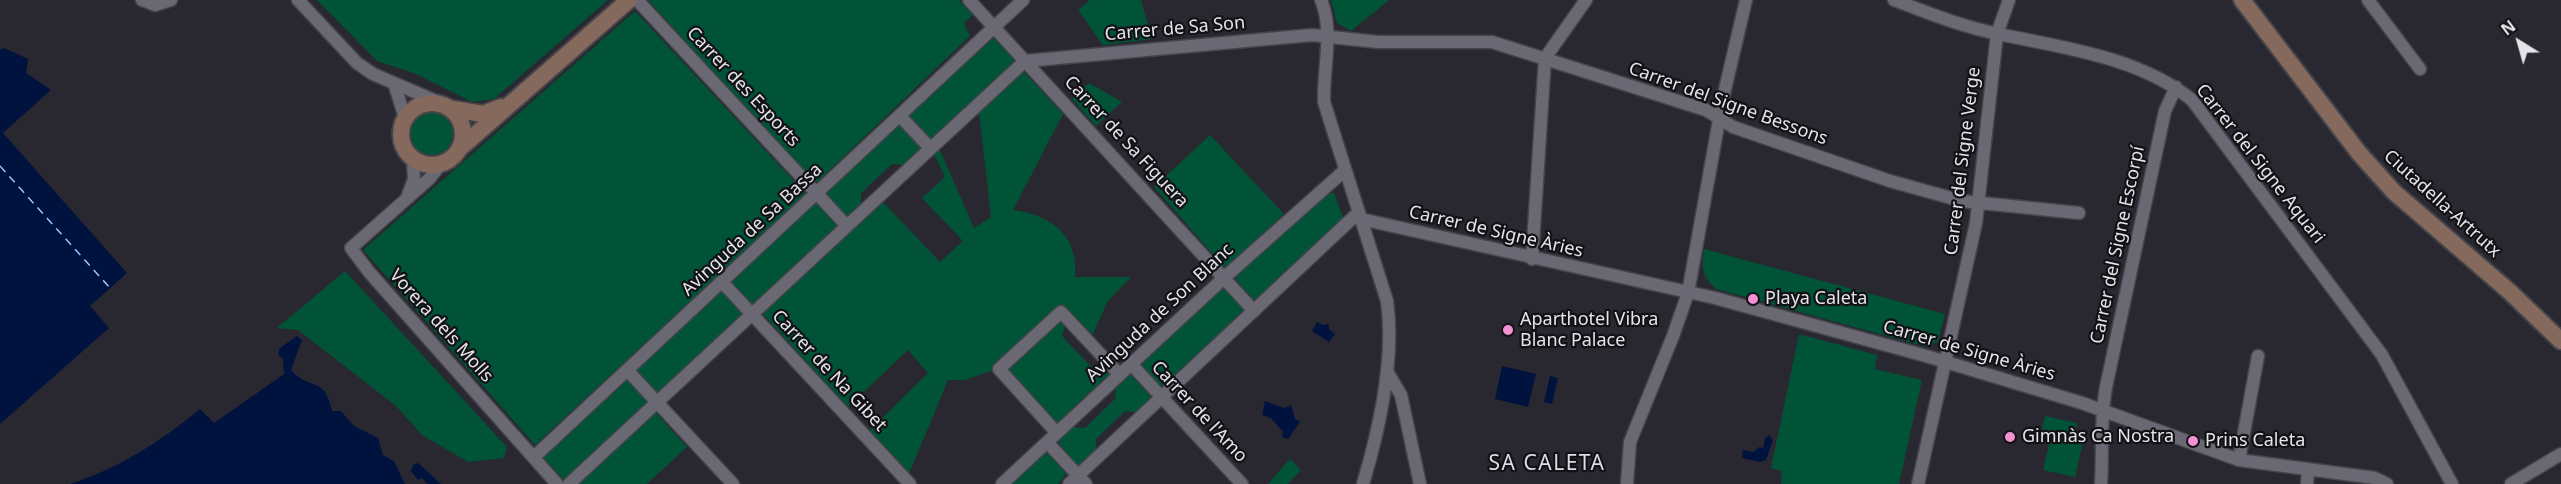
<!DOCTYPE html>
<meta charset="utf-8">
<style>
body{margin:0}
#map{position:relative;width:2561px;height:484px;overflow:hidden;background:#292830;font-family:"Noto Sans",sans-serif}
canvas{display:block}
.north{position:absolute;left:2489px;top:12px;width:60px;height:60px;-webkit-text-stroke:4px #121115;paint-order:stroke;rotate:323deg;font-size:16px;font-weight:700;line-height:24px;text-align:center;color:#e4e4e9}
.north::after{content:'';display:block;margin:auto;width:21px;height:27px;background:#e4e4e9;clip-path:polygon(50% 0,100% 100%,50% 72%,0 100%)}
</style>
<div id="map">
<canvas width="2561" height="484"></canvas>
<div class="north">N</div>
</div>
<script>
const ctx = document.querySelector('canvas').getContext('2d');
ctx.lineJoin = 'round';
function paint(path, color) {
  ctx.fillStyle = color;
  ctx.fill(path, 'evenodd');
}
function stroke(path, color, width, dash) {
  ctx.strokeStyle = color;
  ctx.lineWidth = width;
  ctx.lineCap = dash ? 'butt' : 'round';
  ctx.setLineDash(dash || []);
  ctx.stroke(path);
}
function drawText(font, color, halo, rows, align = 'center') {
  ctx.font = font + ' "Noto Sans",sans-serif';
  ctx.lineWidth = 4.5;
  ctx.setLineDash([]);
  ctx.textBaseline = 'middle';
  ctx.strokeStyle = halo;
  ctx.fillStyle = color;
  for (const [text, x, y, turn = 0] of rows) {
    ctx.save();
    ctx.translate(x, y);
    ctx.rotate((+turn || 0) * Math.PI / 180);
    ctx.textAlign = isNaN(turn) ? turn : align;
    if (halo) ctx.strokeText(text, 0, 0);
    ctx.fillText(text, 0, 0);
    ctx.restore();
  }
}
const green = new Path2D(`
 M317 0H608L494 99 472 102 414 73 377 61Z
 M648 0H959L973 15 964 23 970 36 815 184Z
 M1090 0H1141L1152 39 1103 45 1078 10Z
 M1331 0H1389L1351 31 1337 23Z
 M635 11 806 194 535 445 363 250Z
 M993 38 1017 60 903 165 892 164 861 193V205L564 480 542 456Z
 M1023 71 1063 114 1013 210C1051 215 1079 235 1075 277H1131L1108 301 1091 338 1066 322 1062 336 1095 371 1109 369 1112 372 1055 425 1010 376 1001 381 991 371 965 380H948L909 474 868 432 928 373 908 350 848 407 762 313 883 202 940 262 963 241 922 198 945 177 934 154 939 148 974 228 991 217 979 112Z
 M1089 83 1122 102 1096 126 1072 99Z
 M407 133a23 23 0 1 1 46 0a23 23 0 1 1-46 0Z
 M1210 135 1284 214 1225 268 1154 187Z
 M1334 193 1344 220 1258 300 1253 299 1236 280 1237 275 1325 194Z
 M1704 249 1945 314 1938 341 1927 347 1716 289C1702 276 1701 267 1704 249Z
 M345 271 507 447 504 458 468 462 422 435 396 406 298 330 277 328Z
 M1222 288 1228 289 1246 311 1162 388 1158 387 1141 368V363Z
 M1799 334 1877 355 1875 369 1922 380 1899 484H1781L1782 471 1771 468Z
 M1128 375H1131L1150 395 1151 400 1136 412 1125 411 1096 439V450L1080 465H1076L1058 442 1072 427 1085 428 1115 399 1116 387Z
 M655 412 687 447 647 484H579Z
 M2045 416 2077 423 2074 439 2083 442 2075 477 2043 470 2051 436 2041 433Z
 M1044 454H1049L1067 473 1058 484H1012Z
 M1290 459 1301 470 1288 484H1268Z`);
const water = new Path2D(`
 M4 48 28 59 26 73 51 90 3 133 127 273 90 306 109 328 0 424V50Z
 M1317 322 1323 325 1328 324 1330 330 1335 334 1329 342 1312 331Z
 M297 336 302 340 291 370C309 391 325 375 332 411H341L354 426 378 438 383 455 394 461 405 484H70C119 468 160 442 200 409L214 423 284 374 283 359 278 354 280 348Z
 M1502 366 1536 374 1528 407 1495 399Z
 M1550 376 1558 378 1552 404 1544 402Z
 M1265 401 1284 408 1291 405 1295 419 1300 422 1288 439 1282 437 1283 432 1271 418 1262 415Z
 M1769 435 1773 440 1766 460 1760 462 1742 458 1743 450 1754 452 1759 447 1763 448 1765 438Z
 M418 463 441 484H428L422 478 418 480 411 471 413 465Z`);
const ferry = new Path2D(`
 M0 166 110 288`);
const street = new Path2D(`
 M142 0 155 5 171 0
 M298 0 357 63 373 74 438 102
 M637 0 847 226
 M969 0 1254 311
 M1321 0C1334 31 1323 68 1324 102L1387 301C1395 357 1379 430 1363 484
 M1894 0C1928 13 1963 27 1999 34 2064 48 2139 57 2192 100L2382 355 2452 484
 M2368 0 2420 69
 M394 83 405 118
 M900 116 930 148
 M441 164 429 179 351 248 369 272 557 484
 M408 195 414 179 413 159
 M1361 219 1715 298 1926 356 2082 403 2239 460 2375 478 2387 484
 M1532 259 1545 58 1586 0
 M722 282 910 484
 M1131 364 1242 484
 M628 371 733 484
 M1388 373 1401 395 1420 484
 M1057 433 999 369 1061 312 1119 374
 M1047 442 1086 484
 M534 457 1023 0
 M2239 460 2258 356
 M569 484 1025 61 1312 35 1378 42H1492L1706 110 1733 127 1890 181 1962 201 2079 213
 M1002 484 1226 276 1344 171
 M1069 484 1359 212
 M1627 484 1630 442 1673 336 1688 293 1723 98 1746 0
 M1918 484 1976 223 1997 34 2009 0
 M2101 484C2103 451 2100 419 2106 387L2165 111 2176 87
 M2307 484 2308 472
 M2511 484 2561 454`);
const secondary = new Path2D(`
 M2242 0 2359 153 2394 192 2510 292 2561 341
 M401 134a31 31 0 1 1 62 0a31 31 0 1 1-62 0Z
 M453 109 483 114 501 107
 M459 149 629 0`);
const markers = [
 [1753,299,6,"#f491d3"],
 [1508,330,6,"#f491d3"],
 [2010,437,6,"#f491d3"],
 [2193,441,6,"#f491d3"]
];
const streetNames = [
 ["Carrer de Sa Son",1175,29,-5],
 ["Carrer des Esports",743,87,47],
 ["Carrer del Signe Bessons",1728,104,20],
 ["Carrer de Sa Figuera",1126,142,47],
 ["Carrer del Signe Verge",1963,161,-83],
 ["Carrer del Signe Aquari",2260,164,52],
 ["Ciutadella-Artrutx",2442,204,42],
 ["Avinguda de Sa Bassa",752,230,-43],
 ["Carrer de Signe Àries",1496,232,13],
 ["Carrer del Signe Escorpí",2118,245,-78],
 ["Avinguda de Son Blanc",1160,313,-43],
 ["Vorera dels Molls",441,326,48],
 ["Carrer de Signe Àries",1969,351,16],
 ["Carrer de Na Gibet",829,371,47],
 ["Carrer de l'Amo",1199,412,47]
];
const poiNames = [
 ["Playa Caleta",1765,299],
 ["Aparthotel Vibra",1520,320],
 ["Blanc Palace",1520,341],
 ["Gimnàs Ca Nostra",2022,437],
 ["Prins Caleta",2205,441]
];
const quarterNames = [
 ["SA CALETA",1547,464]
];
paint(green, '#015337');
paint(water, '#00133e');
stroke(ferry, '#9bc3ff', 1.5, [8, 6]);
stroke(street, '#44444a', 15);
stroke(secondary, '#44444a', 20);
stroke(street, '#6a6973', 12);
stroke(secondary, '#85695d', 16);
for (const [x, y, r, color] of markers) {
  const dot = new Path2D();
  dot.arc(x, y, r, 0, 2 * Math.PI);
  ctx.fillStyle = color;
  ctx.fill(dot);
  stroke(dot, '#121115', 2);
}
drawText('18px', '#e4e4e9', '#121115', streetNames);
drawText('18px', '#e4e4e9', '#121115', poiNames, 'left');
ctx.letterSpacing = '1.5px';
drawText('21px', '#dedce7', '#121115', quarterNames);
ctx.letterSpacing = '0px';
</script>
